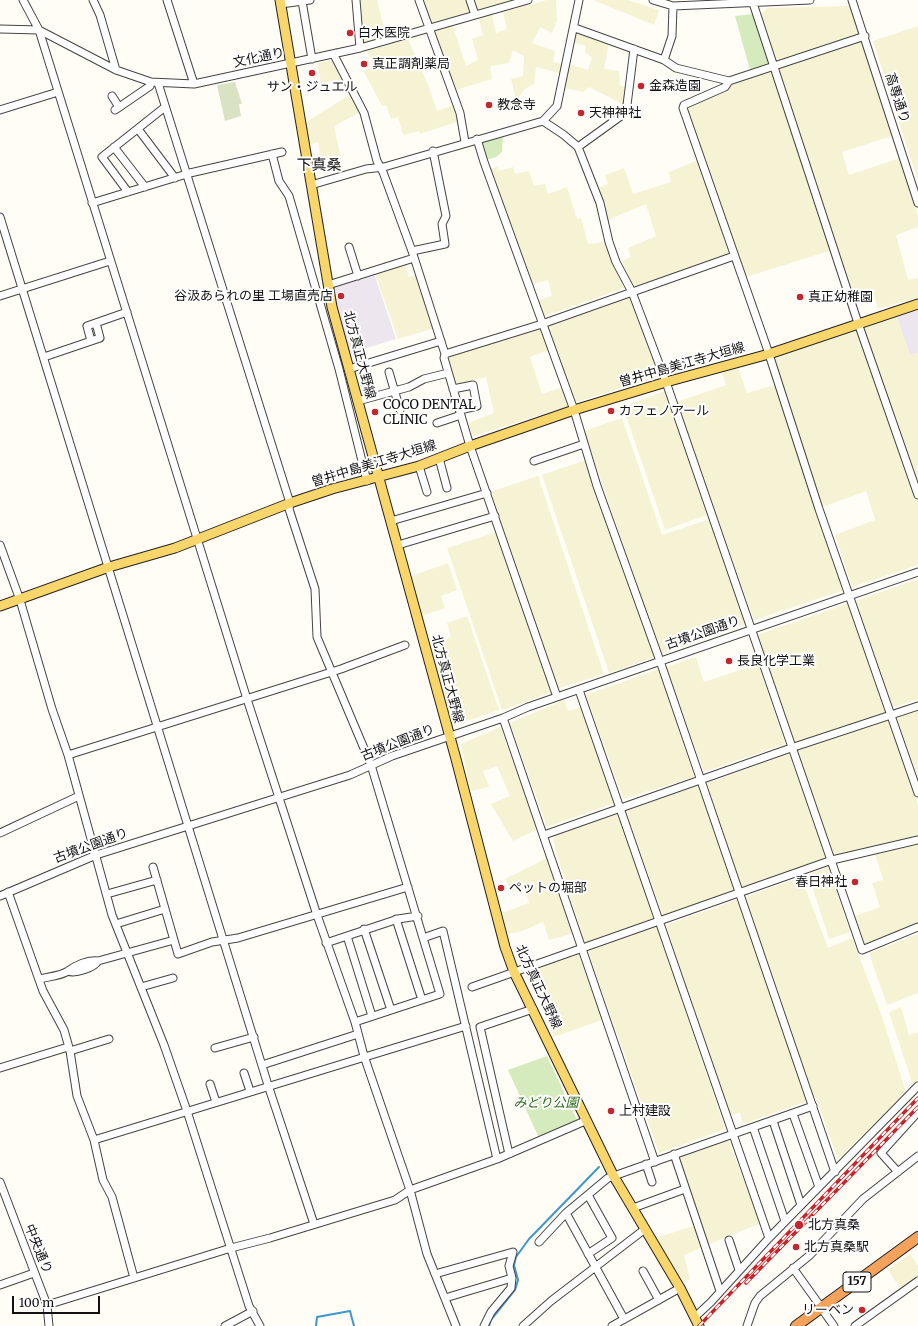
<!DOCTYPE html>
<meta charset="utf-8">
<style>
body{margin:0}
#map{position:relative;width:918px;height:1326px;overflow:hidden;background:#fffdf5;font-family:Merriweather,serif}
canvas{display:block}
.scale{position:absolute;left:12px;top:1296px;width:88px;height:18px;box-sizing:border-box;border:2px solid #111;border-top:0;padding-left:5px;font-size:12px;line-height:14px;white-space:nowrap;color:#111;-webkit-text-stroke:3px #fff;paint-order:stroke}
</style>
<div id="map">
<canvas width="918" height="1326"></canvas>
<div class="scale">100 m</div>
</div>
<script>
const ctx = document.querySelector('canvas').getContext('2d');
ctx.lineJoin = 'round';
function paint(path, color) {
  ctx.fillStyle = color;
  ctx.fill(path, 'evenodd');
}
function stroke(path, color, width, dash) {
  ctx.strokeStyle = color;
  ctx.lineWidth = width;
  ctx.lineCap = dash ? 'butt' : 'round';
  ctx.setLineDash(dash || []);
  ctx.stroke(path);
}
function drawText(font, color, halo, rows, align = 'center') {
  ctx.font = font + ' Merriweather,"Noto Sans JP",serif';
  ctx.lineWidth = 4;
  ctx.setLineDash([]);
  ctx.textBaseline = 'middle';
  ctx.strokeStyle = halo;
  ctx.fillStyle = color;
  for (const [text, x, y, turn = 0] of rows) {
    ctx.save();
    ctx.translate(x, y);
    ctx.rotate((+turn || 0) * Math.PI / 180);
    ctx.textAlign = isNaN(turn) ? turn : align;
    if (halo) ctx.strokeText(text, 0, 0);
    ctx.fillText(text, 0, 0);
    ctx.restore();
  }
}
const industrial = new Path2D(`
 M374 273 396 339 347 354 332 285Z
 M918 308V353L910 356 896 315Z`);
const farmland = new Path2D(`
 M357 0H377L386 36 364 43 359 26Z
 M422 0H468L472 12 431 23Z
 M474 0H514L477 10Z
 M547 0H556L557 21 552 33 540 27 532 43 555 51 553 62 563 64 562 74 536 67 534 84 525 89 516 100 511 79 523 76 524 56 513 50 509 63 490 66 492 79 456 90 435 31 453 26 466 66 478 60 472 39 483 35 479 19 492 15 496 33 507 29 503 12Z
 M593 0H628L659 10 654 25Z
 M850 6 859 35 776 61 760 15 767 8Z
 M918 26V181L873 41Z
 M579 33 609 42 604 69 619 71 620 85 628 88 624 105 589 87 583 92 564 88 568 64 588 70 592 58 585 52 586 46 573 42 575 34Z
 M408 39 429 87 437 111 456 104 460 121 420 134 419 131 403 135 398 117 391 119 386 105 382 106 364 72 374 66 367 51Z
 M861 40 892 136 842 152 849 175 900 158 918 216V227L896 235 908 280 918 278V298L878 308 871 288 852 295 778 68Z
 M334 60 344 79 321 83 317 63Z
 M770 71 773 75 832 250 746 277 687 107 726 92 735 82Z
 M351 94 359 113 334 126 342 165 323 169 318 142 308 145 305 123Z
 M698 160 729 254 633 287 622 261 631 257 628 248 656 236 646 204 607 220 598 188 608 184 605 175 624 168 633 194 671 182 669 172Z
 M497 167 499 171 513 167 515 174 529 171 534 186 545 184 548 194 567 187 577 219 581 218 588 244 604 242 624 288 545 316 539 300 552 296 548 280 533 284 489 169Z
 M405 265 409 277 417 275 432 329 398 339 375 273Z
 M627 296 630 297 659 376 573 403 547 325Z
 M896 315 910 355 918 353V488L862 326Z
 M539 327 542 328 549 350 530 357 542 394 563 387 569 406 473 436 468 423 494 413 486 377 455 385 447 360 448 357Z
 M854 330H858L918 504V565L852 587 835 535 875 520 866 491 823 507 772 357Z
 M738 368 747 393 775 385 844 590 754 620 676 402 726 385 722 373Z
 M665 391 707 515 665 530 623 407Z
 M622 418 662 535 710 519 746 624 661 654 584 431Z
 M586 460 655 657 609 673 542 475Z
 M538 476 604 674 556 689 490 492Z
 M497 532 553 692 502 710 447 548Z
 M448 563 457 590 441 596 445 608 421 616 409 577Z
 M918 579V699L893 707 856 601Z
 M849 603 918 805V836L834 856 757 635Z
 M467 616 499 710 452 726 430 646 451 637 447 623Z
 M696 657 704 682 758 664 785 744 704 772 666 667Z
 M659 669 694 777 623 799 586 695Z
 M564 700 568 711 582 707 614 803 547 827 510 723Z
 M918 711V777L897 718Z
 M500 727 538 829 513 841 491 804 510 796 497 766 483 771 489 787 471 791 461 744Z
 M789 754 826 859 742 889 707 783Z
 M698 786 736 891 663 916 626 811Z
 M618 814 655 918 585 943 556 852 553 836Z
 M918 842V924L865 945 855 916 880 907 872 883 883 880 875 853Z
 M547 858 574 933 549 940 543 922 522 931 508 934 502 913 529 903 525 888 512 892 505 879Z
 M828 867 850 932 829 939 808 874Z
 M801 877 828 948 852 938 880 1011 906 1092 838 1159 816 1098 743 1124 740 1112 729 1116 666 925Z
 M657 926 725 1129 659 1153 588 951Z
 M918 934V993L887 1005 869 953Z
 M578 953 602 1020 554 1037 547 1012 524 972Z
 M901 1007 909 1035 918 1032V1081L913 1085 889 1012Z
 M728 1140 761 1223 707 1245 677 1156Z
 M696 1225 703 1247 684 1255 690 1279 684 1282 656 1238Z
 M910 1254 918 1266V1277L901 1289 888 1270Z`);
const green = new Path2D(`
 M754 14 770 64 750 70 735 16Z
 M503 136 502 152 496 157 486 160 481 141Z
 M547 1056 577 1120 539 1138 508 1070Z`);
const cemetery = new Path2D(`
 M235 82 242 104H239L241 116 225 121 217 85Z`);
const stream = new Path2D(`
 M316 1326 317 1317 350 1311 354 1326
 M489 1326 491 1320 515 1290 518 1280 514 1265 516 1257 529 1239 599 1167`);
const minor = new Path2D(`
 M23 0 39 30 247 699 317 915 355 1022 364 1056 410 1190 427 1254 456 1326
 M93 0 100 15 116 70
 M167 0 194 84
 M356 0 360 48
 M419 0 460 113 465 142
 M470 0 475 15
 M653 0 673 6 810 0
 M752 0 858 323 918 495
 M852 0 918 203
 M302 1 312 59
 M281 4 310 0
 M575 28 664 60 676 68 729 81 865 36
 M0 29 39 30 116 70 151 82 194 84 360 48 528 0
 M336 53 335 57 364 113 377 161 383 172 412 251 445 354 542 324 734 256
 M664 60 672 36 673 6
 M729 81 725 87 684 105 683 108 767 348 819 509 918 793
 M158 83 290 503 289 509 315 589 317 637 371 765 423 938 443 931 497 1159
 M112 96 119 107
 M0 110 58 92
 M115 110 150 86 151 82
 M543 121 564 135 578 147 600 203 609 242 616 262 632 292 666 382 862 950 918 927
 M138 129 175 178
 M477 139 484 162 574 410 597 486 660 661 835 1172
 M114 147 145 187
 M578 147 621 116 627 105 634 49
 M272 154 279 181 289 196 339 369 367 481
 M311 185 366 169 384 167 543 121 557 106 579 0
 M128 192 102 157 165 107
 M92 203 190 173 282 152
 M0 217 268 1085 314 1224
 M349 247 358 276
 M412 251 445 244 442 224 446 216 433 151
 M328 285 414 258
 M0 296 110 261
 M91 341 87 326 127 312
 M445 354 444 358 470 446 557 697
 M44 357 100 338 96 323
 M349 369 441 341
 M389 372 400 410
 M453 389 473 385 477 406 460 410
 M358 401 409 387 424 379 448 373
 M437 423 461 415
 M439 458 447 488
 M534 461 584 444
 M419 466 427 492
 M391 521 487 493
 M0 545 20 600 52 709 68 755 112 915 164 1045 187 1111 249 1306 260 1326
 M398 545 495 516
 M579 690 769 1238
 M503 718 655 1162
 M68 755 341 669 405 645
 M0 833 79 796
 M544 835 791 748 918 706
 M153 867 178 954 212 942 238 938 408 887
 M8 892 43 991 64 1030 70 1051 77 1096 94 1140 103 1180 112 1197 134 1278
 M107 894 157 880
 M0 896 96 855 350 775 392 756 503 718 528 707 918 572
 M396 919 422 1000
 M116 924 165 909
 M364 929 391 1010
 M347 936 372 1016
 M326 943 398 919 418 916
 M68 971C75 974 94 968 98 961
 M39 979C47 977 61 976 68 971 75 966 88 959 98 961L174 940
 M141 987 173 978
 M472 987 832 860 918 840
 M355 1022 440 994 423 938
 M215 1048 254 1037
 M70 1051 109 1039
 M262 1065 358 1034
 M0 1068 68 1047
 M244 1073 250 1091
 M210 1084 216 1102
 M793 1114 819 1187
 M773 1121 801 1205
 M753 1127 785 1221
 M94 1140 466 1026
 M509 1154 480 1027 533 1009
 M674 1154 720 1291
 M646 1164 652 1182
 M898 1172 881 1153 918 1112
 M0 1182 47 1305 49 1326
 M588 1195 612 1238 588 1254
 M633 1208 685 1189
 M566 1213 624 1319
 M729 1240 739 1270
 M539 1242 566 1213 608 1178 813 1106
 M793 1268 821 1307
 M643 1271 659 1300
 M435 1274 513 1252 509 1266 512 1278 511 1288 491 1312 484 1326
 M0 1285 34 1273
 M445 1298 512 1278
 M47 1305 231 1248 270 1238 395 1200 410 1190 497 1159 585 1121
 M824 1312 834 1326
 M695 1317 711 1302 769 1238 918 1086
 M225 1326 253 1311
 M523 1326 551 1301 645 1229
 M612 1326 680 1288
 M747 1326 755 1303 760 1296 810 1255 863 1199 918 1156
 M855 1326 918 1281`);
const major = new Path2D(`
 M280 0 332 307 456 759 505 947 514 972 613 1175 680 1288 699 1326
 M0 606 109 567 175 548 290 503 332 489 419 466 470 446 574 410 666 382 769 354 918 304`);
const highway = new Path2D(`
 M796 1326 918 1237`);
const rail = new Path2D(`
 M746 1283 918 1107
 M699 1326 918 1098`);
const markers = [
 [350,33,4,"#c4262e"],
 [364,64,4,"#c4262e"],
 [312,73,4,"#c4262e"],
 [641,86,4,"#c4262e"],
 [489,105,4,"#c4262e"],
 [581,113,4,"#c4262e"],
 [341,296,4,"#c4262e"],
 [800,297,4,"#c4262e"],
 [611,411,4,"#c4262e"],
 [375,412,4,"#c4262e"],
 [729,661,4,"#c4262e"],
 [855,882,4,"#c4262e"],
 [501,888,4,"#c4262e"],
 [611,1111,4,"#c4262e"],
 [799,1225,5,"#c4262e"],
 [796,1247,4,"#c4262e"],
 [862,1310,4,"#c4262e"]
];
const shields = [
 [857,1282,28]
];
const shieldNames = [
 ["157",857,1282]
];
const poiNames = [
 ["白木医院",358,33],
 ["真正調剤薬局",372,64],
 ["金森造園",649,86],
 ["サン・ジュエル",312,87,"center"],
 ["教念寺",497,105],
 ["天神神社",589,113],
 ["谷汲あられの里 工場直売店",333,296,"right"],
 ["真正幼稚園",808,297],
 ["COCO DENTAL",383,405],
 ["CLINIC",383,420],
 ["カフェノアール",619,411],
 ["長良化学工業",737,661],
 ["春日神社",847,882,"right"],
 ["ペットの堀部",509,888],
 ["上村建設",619,1111],
 ["北方真桑",808,1225],
 ["北方真桑駅",804,1247],
 ["リーベン",854,1310,"right"]
];
const streetNames = [
 ["文化通り",259,58,-12],
 ["高専通り",897,98,72],
 ["北方真正大野線",359,355,75],
 ["曽井中島美江寺大垣線",682,365,-16],
 ["曽井中島美江寺大垣線",374,464,-17],
 ["古墳公園通り",703,633,-19],
 ["北方真正大野線",447,679,75],
 ["古墳公園通り",398,743,-21],
 ["古墳公園通り",91,846,-20],
 ["北方真正大野線",538,987,65],
 ["中央通り",38,1249,68]
];
const parkNames = [
 ["みどり公園",546,1103]
];
const quarterNames = [
 ["下真桑",319,166]
];
paint(industrial, '#eee6ef');
paint(farmland, '#f6f3d4');
paint(green, '#d5ebbd');
paint(cemetery, '#d9e3c4');
stroke(stream, '#3f96cf', 2);
stroke(minor, '#444', 9);
stroke(major, '#222', 11);
stroke(highway, '#222', 12);
stroke(minor, '#fff', 7);
stroke(major, '#f9d66b', 9);
stroke(highway, '#f5a25d', 10);
stroke(rail, '#c4262e', 3.5);
stroke(rail, '#fff', 2, [6]);
for (const [x, y, r, color] of markers) {
  const dot = new Path2D();
  dot.arc(x, y, r, 0, 2 * Math.PI);
  ctx.fillStyle = color;
  ctx.fill(dot);
  stroke(dot, '#fff', 1.5);
}
for (const [x, y, w] of shields) {
  const box = new Path2D();
  box.roundRect(x - w / 2, y - 10, w, 20, 3);
  ctx.fillStyle = '#fff';
  ctx.fill(box);
  stroke(box, '#111', 1);
}
drawText('bold 12px', '#111', null, shieldNames);
drawText('13px', '#111', '#fff', poiNames, 'left');
drawText('13px', '#111', '#fff', streetNames);
drawText('italic 13px', '#2f6b1f', '#fff', parkNames);
drawText('15px', '#111', '#fff', quarterNames);
</script>
